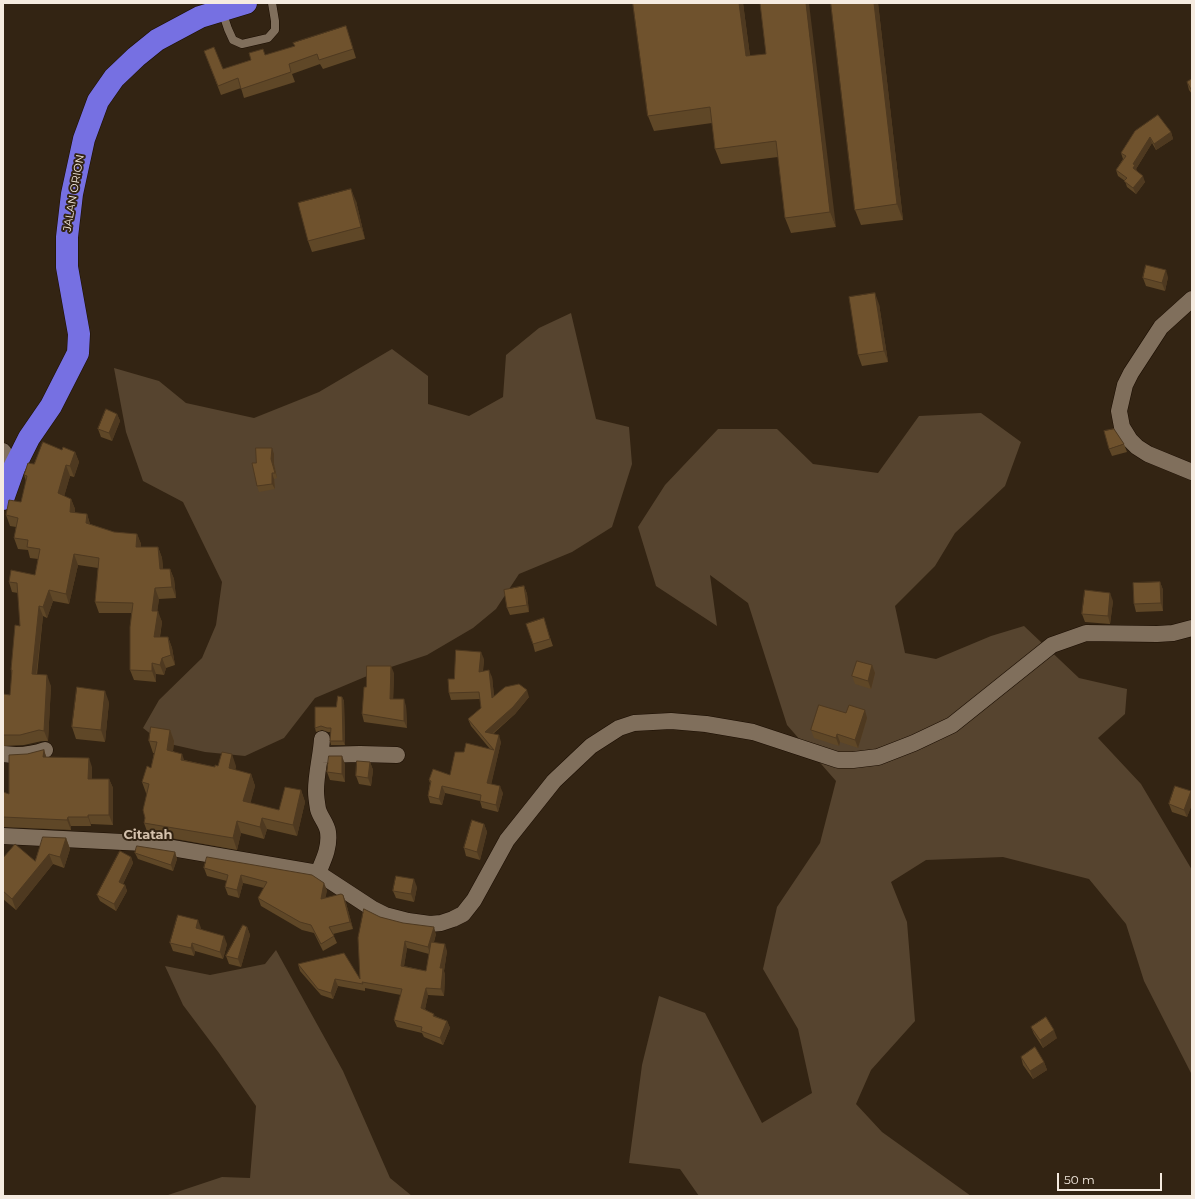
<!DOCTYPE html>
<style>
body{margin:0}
#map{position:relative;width:1195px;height:1199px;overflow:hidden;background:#332413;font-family:Montserrat,sans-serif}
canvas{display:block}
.frame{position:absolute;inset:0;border:4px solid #f5ebe0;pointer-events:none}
.scale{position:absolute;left:1057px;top:1173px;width:105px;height:18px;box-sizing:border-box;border:2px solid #f5ebe0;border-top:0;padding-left:5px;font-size:12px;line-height:14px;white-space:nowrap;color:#f5ebe0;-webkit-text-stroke:3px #332413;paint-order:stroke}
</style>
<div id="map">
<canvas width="1195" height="1199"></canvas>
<div class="frame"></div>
<div class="scale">50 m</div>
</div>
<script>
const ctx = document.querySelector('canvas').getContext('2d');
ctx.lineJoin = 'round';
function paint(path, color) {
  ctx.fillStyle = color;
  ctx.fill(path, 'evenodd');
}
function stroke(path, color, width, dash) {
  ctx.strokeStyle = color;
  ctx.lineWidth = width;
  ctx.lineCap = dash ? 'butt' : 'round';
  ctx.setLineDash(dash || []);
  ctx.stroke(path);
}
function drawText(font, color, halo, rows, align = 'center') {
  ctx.font = font + ' Montserrat,sans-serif';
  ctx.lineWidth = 4;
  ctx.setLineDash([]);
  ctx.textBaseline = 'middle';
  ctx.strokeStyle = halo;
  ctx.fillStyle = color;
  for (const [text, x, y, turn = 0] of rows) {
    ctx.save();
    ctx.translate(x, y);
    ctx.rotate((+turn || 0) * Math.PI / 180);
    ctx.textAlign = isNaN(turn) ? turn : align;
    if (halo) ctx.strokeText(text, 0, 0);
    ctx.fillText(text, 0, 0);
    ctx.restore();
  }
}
const green = new Path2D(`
 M571 313 596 419 629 427 632 464 612 527 572 552 519 574 496 609 473 628 427 655 379 671 315 698 284 738 245 756 205 752 161 742 143 728 159 700 202 658 216 625 222 582 183 502 143 481 126 432 114 368 159 381 186 403 254 418 319 392 392 349 428 376V404L469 416 503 397 506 355 539 328Z
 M981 413 1021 442 1005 486 955 533 935 566 895 606 905 653 936 659 991 636 1024 626 1079 678 1127 689 1125 714 1098 738 1141 784 1192 870V1075L1144 981 1126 924 1089 879 1003 857 926 860 891 882 907 922 915 1021 871 1070 856 1104 882 1132 971 1196H699L680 1169 629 1163 642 1065 659 996 705 1013 762 1123 812 1093 798 1029 763 969 777 907 820 843 836 781 787 725 748 603 710 575 717 626 656 586 638 527 665 485 718 429H777L813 464 878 473 919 416Z
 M276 950 343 1071 390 1178 412 1196H165L222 1177 250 1178 256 1106 219 1053 183 1005 165 966 210 975 265 964Z`);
const lane = new Path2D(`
 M222 11 228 29 233 40 242 44 268 38 275 30V21L272 3`);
const street = new Path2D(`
 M1192 299 1161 327 1131 373 1125 385 1119 411 1122 427 1130 440 1137 447 1148 454 1192 472
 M3 451 14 468
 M3 754C18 756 31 755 45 750
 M321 755 360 754 397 755
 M3 836 143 843 318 873 373 909 385 915 408 921 430 924 441 923 453 919 463 914 474 900 507 840 554 781 591 746 619 728 634 723 671 721 706 724 753 732 838 760H853L878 757 914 743 952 725 1052 645 1086 633 1157 634 1173 633 1192 628
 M318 873C324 859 330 847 328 832 327 824 320 817 318 809 317 803 316 796 316 791 316 773 321 756 322 739`);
const highway = new Path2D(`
 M3 499 14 468 29 438 51 406 78 353 79 334 67 267V237L72 194 84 139 98 101 114 78 136 57 157 40 200 17 246 3`);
const wall = new Path2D(`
 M633 3H743L750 56 766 54 760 3 836 227 791 233 785 218 778 157 721 164 715 149 712 123 654 131 648 116Z
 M831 3H878L903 220 861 225 855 210Z
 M346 26 356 58 323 69 320 64 292 74 295 82 244 98 241 88 221 95 204 51 223 69 295 46Z
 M1192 79V94L1189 90 1187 82Z
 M1135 131 1171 132 1173 139 1156 150 1152 143 1136 169 1137 171 1145 182 1136 194 1127 187 1125 181 1118 176 1116 170 1123 159 1121 153Z
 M356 201 365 239 312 252 308 241Z
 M1168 277 1165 291 1146 286 1143 278Z
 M879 304 888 362 862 366 858 355Z
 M117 414 120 421 112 441 101 437 98 429Z
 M1124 444 1127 452 1112 456 1109 449Z
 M75 452 79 462 74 477 70 476 64 496 71 499 75 509V513L87 514 90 524 114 532 137 534 141 544V547H158L162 558 163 569H170L174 579 176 598 159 599 157 611 162 622 160 637H168L172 648 175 665 166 668 164 675 156 674V682L134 680 130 670 131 613H99L95 602 98 568 78 565 69 604 53 601 47 618 43 616 37 675 51 686 48 741H42L24 745 3 746V694L10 695 12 674 11 670 20 626 18 593 12 592 9 582 35 575 38 559 30 558 28 550 18 549 14 538 16 527 10 526 6 515 21 502 26 481 24 475 34 464Z
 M274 454V464L277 478 274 479 275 489 259 492 257 486 256 463Z
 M1160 582 1163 590V611L1136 612 1134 604Z
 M524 586 527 594 529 612 510 615 507 608Z
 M1113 601 1110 624 1085 622 1082 614Z
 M546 626 553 646 535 652 533 644Z
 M484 659 483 671 492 677 494 696 529 697 515 714 493 734 501 742 491 784 503 793 498 812 482 808 480 801 445 793 442 805 430 803 428 796 430 783 429 780 450 775 464 752 490 749 471 726 468 719 481 708 480 699 451 700 449 693 454 679Z
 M872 665 875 673 871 689 855 684 852 676Z
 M394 673 393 699 406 706 407 728 364 722 362 714 366 687Z
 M342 697 344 701 345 745H331L330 741 331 732H328L322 730 316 732 315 728 336 707Z
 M109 702 105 742 76 739 72 727Z
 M846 713 867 718 858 748 840 742 839 746 814 738 811 730Z
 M170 730 174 741 173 751 184 760 215 767 218 766H236L235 770 251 774 255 786 250 803 279 810 301 790 305 802 297 836 267 829 264 839 241 833 237 850 148 834 144 823 145 818 147 794 146 793 142 782 151 768 154 753H153L149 741Z
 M44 750 46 757 92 767V779H109L113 788V825L91 824V826H71V830L3 827V792L9 794 27 754Z
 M370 762 373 770 371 786 359 784 356 776Z
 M345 764V782L330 780 327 772Z
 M1191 791 1192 795V804L1187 817 1172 812 1169 804Z
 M484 824 487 832 480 860 466 856 464 848Z
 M66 838 70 849 64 868 53 864 16 910 3 899V858L35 861Z
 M175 852 177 859 173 871 138 859 135 853Z
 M131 857 133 863 123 884 125 885 127 891 116 911 100 901 97 895Z
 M204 868 327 890 325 898 343 895 346 903 353 929 333 934 337 943 323 951 314 933 302 930 261 906 258 898 264 888 243 883 239 898 228 895 225 887 227 881 207 876Z
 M417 887 414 902 396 898 393 891Z
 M380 917 436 934 434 942 447 951 444 971 445 975 444 996 428 995 425 1009 435 1016 447 1021 450 1028 443 1045 424 1037 422 1033 397 1027 394 1020 401 995 365 988V991L338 986 333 999 321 995 300 971 298 964 360 979ZM407 948 429 954 426 971 404 966Z
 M247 927 250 935 241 967 229 964 226 956Z
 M201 928V929L227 944 223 959 195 951 194 956 173 951 170 943Z
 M1031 1027 1057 1038 1043 1048 1034 1034Z
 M1021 1057 1044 1062 1047 1070 1033 1079 1023 1065Z`);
const shadedWall = new Path2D(`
 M739 3H743L752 72 746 56Z
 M806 3H809L836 227 830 212Z
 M874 3H878L903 220 897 204Z
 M1171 132 1173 139 1156 150 1154 144Z
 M1150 137 1152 143 1136 169 1137 172 1133 168V164Z
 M1143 176 1145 182 1136 194 1133 188Z
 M351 189 356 201 365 239 361 227Z
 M1166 270 1168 277 1165 291 1162 283Z
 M875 293 879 304 888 362 884 351Z
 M117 414 120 421 112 441 109 433Z
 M272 448 274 454V464L277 478 271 459Z
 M75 452 79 462 74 477 70 466Z
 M66 465 70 476 62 504 58 493Z
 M272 473 274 479 275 489 272 484Z
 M71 499 75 509 74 523 70 512Z
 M87 514 90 525 86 523Z
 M137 534 141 544 140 558 136 547Z
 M158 547 162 558 164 580 160 569Z
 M74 554 78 565 69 604 66 594Z
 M170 569 174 579 176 598 172 587Z
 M1160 582 1163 590V611L1161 603Z
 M524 586 527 594 529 612 527 605Z
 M155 588 159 599 156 621 152 611Z
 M49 590 53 601 47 618 43 607Z
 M1110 593 1113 601 1110 624 1108 616Z
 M39 606 43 616 35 685 32 674Z
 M158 611 162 622 158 647 154 637Z
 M168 637 172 648 175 665 171 655Z
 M481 652 484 659 482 678 479 672Z
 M162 658 166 668 164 675 160 665Z
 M152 663 156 674V682L152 671Z
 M872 665 875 673 871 689 868 681Z
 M391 666 394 673 393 707 390 699Z
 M489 670 492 677 495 705 492 698Z
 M47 675 51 686 48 741 44 731Z
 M527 690 529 697 515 714 487 738 485 732Z
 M105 691 109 702 105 742 101 730Z
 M342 697 344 701 345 745 343 741Z
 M404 699 406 706 407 728 404 721Z
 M865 710 867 718 858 748 855 740Z
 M170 730 174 741 172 761 167 750Z
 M837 734 840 742 839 746 836 738Z
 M499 735 501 742 490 790 487 783Z
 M44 750 47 759 43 757Z
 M182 754 186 765 181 760Z
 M232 754 236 766 233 780 229 768Z
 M342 756 345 764V782L342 774Z
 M89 758 92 767V788L88 779Z
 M370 762 373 770 371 786 368 778Z
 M251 774 255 786 248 813 243 801Z
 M109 779 113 788V825L109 815Z
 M442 786 445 793 442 805 439 799Z
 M500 786 503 793 498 812 496 805Z
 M301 790 305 802 297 836 293 825Z
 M1191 791 1192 795V804L1187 817 1184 810Z
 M88 815 91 824V826L88 817Z
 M68 817 71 826V830L67 820Z
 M262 818 267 829 264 839 260 827Z
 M237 821 241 833 237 850 233 838Z
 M484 824 487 832 480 860 477 852Z
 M66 838 70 849 64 868 60 857Z
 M175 852 177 859 173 871 171 865Z
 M49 854 53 864 16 910 12 899Z
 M131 857 133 863 121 888 119 882Z
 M241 875 243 883 239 898 237 890Z
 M414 879 417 887 414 902 411 894Z
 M324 883 327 890 324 907 321 899Z
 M125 885 127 891 116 911 114 904Z
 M343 895 346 903 353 929 350 922Z
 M198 920 201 928 199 936 196 928Z
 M247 927 250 935 241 967 238 959Z
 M434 927 436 934 430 954 428 947Z
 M224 936 227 944 223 959 220 952Z
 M405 941 407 948 403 972 401 966Z
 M192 943 195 951 194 956 191 948Z
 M445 944 447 951 444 971 445 975 444 996 441 989 440 968Z
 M335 979 338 986 333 999 331 993Z
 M426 988 428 995 424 1014 421 1008Z
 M447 1021 450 1028 443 1045 440 1038Z
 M1054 1030 1057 1038 1043 1048 1040 1040Z
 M1044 1062 1047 1070 1033 1079 1030 1071Z`);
const building = new Path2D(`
 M633 3H739L746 56 766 54 760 3H806L830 212 785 218 776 141 715 149 710 107 648 116Z
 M831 3H874L897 204 855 210Z
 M346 26 353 49 319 60 317 54 289 64 291 72 241 89 238 78 218 86 204 51 214 47 223 69 251 60 249 53 263 49 265 55 295 46 293 43Z
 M1192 79V91L1187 82Z
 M1158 115 1171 132 1154 144 1150 137 1133 164 1135 165 1133 168 1143 176 1133 188 1124 181 1127 178 1116 170 1126 156 1121 153 1135 131Z
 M351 189 361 227 308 241 298 203Z
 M1146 265 1166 270 1162 283 1143 278Z
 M875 293 884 351 858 355 849 297Z
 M106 409 117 414 109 433 98 429Z
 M1114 429 1124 444 1109 449 1104 431Z
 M43 442 62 450 63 447 75 452 70 466 66 465 58 493 71 499 70 512 87 514 86 523 114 532 137 534 136 547H158L160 569H170L172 587 155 588 152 611H158L154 637H168L171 655 162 658 160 665 152 663V671L130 670V627L133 603 95 602 99 558 74 554 66 594 49 590 43 607 39 606 32 674 47 675 44 731 39 730 20 735H3V694L10 695 12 670H11L15 625 20 626 17 583 9 582 11 570 35 575 40 549 27 547 28 540 14 538 18 518 6 515 9 500 21 502 27 476 24 475 28 463 34 464Z
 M256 448H272L271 459 275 473H272V484L257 486 252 463H256Z
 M1160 582 1161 603 1134 604 1133 583Z
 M524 586 527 605 507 608 504 590Z
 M1085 590 1110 593 1108 616 1082 614Z
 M544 618 550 639 533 644 526 624Z
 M456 650 481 652 479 672 489 670 492 698 505 687 519 684 527 690 513 707 485 732 499 735 487 783 500 786 496 805 480 801 481 795 442 786 439 799 428 796 431 781 429 780 433 769 450 775 455 752H464L466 743 494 750 468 719 481 708 479 692 449 693 448 679H454Z
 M857 661 872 665 868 681 852 676Z
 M367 666H391L390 699H404V721L362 714 364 687H366Z
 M77 687 105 691 101 730 72 727Z
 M338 696 342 697 343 741H330L331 728H327L321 726 315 728V707H336Z
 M819 705 846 713 849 705 865 710 855 740 837 734 836 738 811 730Z
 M151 727 170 730 167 750 182 754 181 760 215 767V765L218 766 222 752 232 754 229 768 251 774 243 801 279 810 285 787 301 790 293 825 262 818 260 827 237 821 233 838 144 823 145 818 143 810 149 784 142 782 147 766 151 768 157 742 149 741Z
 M44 750 43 757 89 758 88 779H109V815H88V817H68L67 820 3 817V792L9 794V755L27 754Z
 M329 756H342V774L327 772Z
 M357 761 370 762 368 778 356 776Z
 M1175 786 1191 791 1184 810 1169 804Z
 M472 820 484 824 477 852 464 848Z
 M43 837 66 838 60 857 49 854 12 899 3 891V858L15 844 35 861Z
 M137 846 175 852 171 865 135 853Z
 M120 851 131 857 119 882 125 885 114 904 97 895Z
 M207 857 312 875 324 883 321 899 341 894 343 895 350 922 329 927 334 936 321 944 311 925 300 922 258 898 267 882 241 875 237 890 225 887 228 875 204 868Z
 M396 876 414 879 411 894 393 891Z
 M364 909 380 917 403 923 434 927 428 947 405 941 401 966 426 971 431 942 445 944 440 968H443L441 989 426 988 421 1008 434 1014 433 1016 447 1021 440 1038 421 1031 422 1027 394 1020 402 989 362 982 363 984 335 979 331 993 318 989 298 964 344 953 360 979 358 938Z
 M178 915 198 920 196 928 224 936 220 952 192 943 191 948 170 943Z
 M243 925 247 927 238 959 226 956Z
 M1046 1017 1054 1030 1040 1040 1031 1027Z
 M1035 1047 1044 1062 1030 1071 1021 1057Z`);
const streetNames = [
 ["JALAN ORION",74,193,-80]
];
const quarterNames = [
 ["Citatah",148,835]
];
paint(green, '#56442f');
stroke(lane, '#1a0d01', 9);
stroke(street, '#1a0d01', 17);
stroke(highway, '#1a0d01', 23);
stroke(lane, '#806f5c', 8);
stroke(street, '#806f5c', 16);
stroke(highway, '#7670e2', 22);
paint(wall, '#5f4727');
paint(shadedWall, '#4e3920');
paint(building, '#6f522d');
stroke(building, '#4e3920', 1);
drawText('11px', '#f5ebe0', '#332413', streetNames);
drawText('bold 13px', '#d4c1ac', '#332413', quarterNames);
</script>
